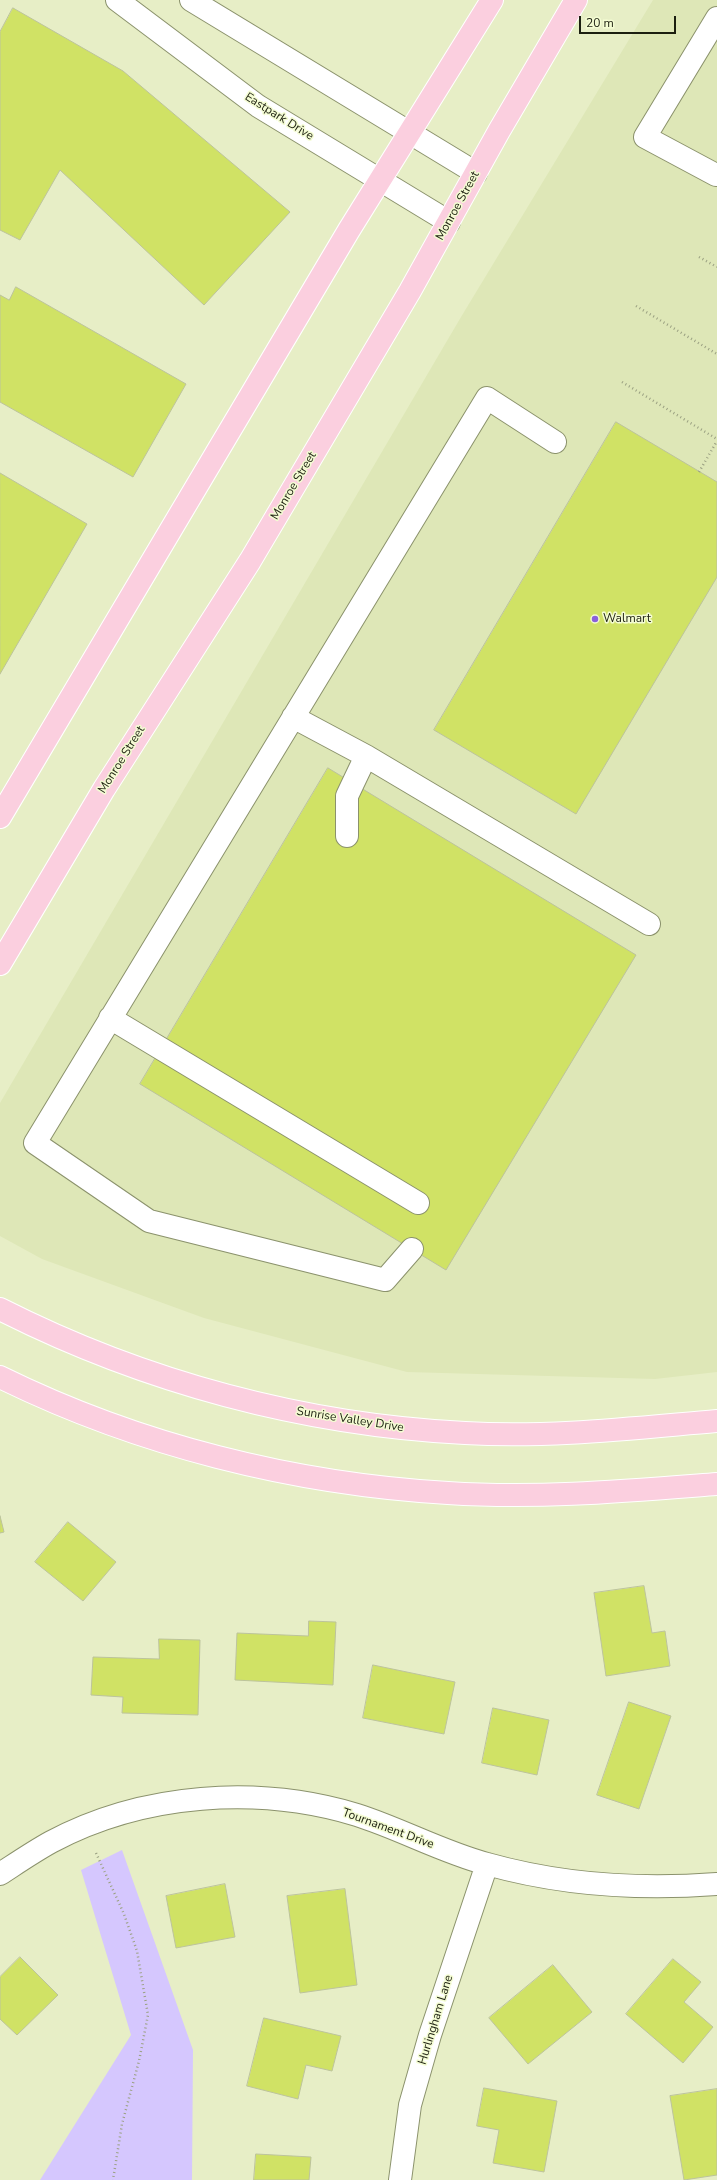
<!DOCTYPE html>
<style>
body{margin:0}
#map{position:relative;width:717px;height:2180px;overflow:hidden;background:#e7eec6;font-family:"Nunito Sans",sans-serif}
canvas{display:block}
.scale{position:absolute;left:579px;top:16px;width:97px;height:18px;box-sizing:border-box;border:2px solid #1c1f10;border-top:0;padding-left:5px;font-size:12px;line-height:14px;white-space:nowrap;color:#1c1f10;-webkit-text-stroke:3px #f4fcd3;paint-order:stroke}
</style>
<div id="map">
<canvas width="717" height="2180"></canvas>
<div class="scale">20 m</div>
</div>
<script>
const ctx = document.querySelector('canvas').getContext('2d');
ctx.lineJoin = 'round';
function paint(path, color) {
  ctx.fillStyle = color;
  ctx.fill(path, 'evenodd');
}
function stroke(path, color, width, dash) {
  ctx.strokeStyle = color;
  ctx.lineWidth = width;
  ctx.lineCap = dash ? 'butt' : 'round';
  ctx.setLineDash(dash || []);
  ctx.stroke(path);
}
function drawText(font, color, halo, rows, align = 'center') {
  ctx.font = font + ' "Nunito Sans",sans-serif';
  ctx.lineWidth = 3;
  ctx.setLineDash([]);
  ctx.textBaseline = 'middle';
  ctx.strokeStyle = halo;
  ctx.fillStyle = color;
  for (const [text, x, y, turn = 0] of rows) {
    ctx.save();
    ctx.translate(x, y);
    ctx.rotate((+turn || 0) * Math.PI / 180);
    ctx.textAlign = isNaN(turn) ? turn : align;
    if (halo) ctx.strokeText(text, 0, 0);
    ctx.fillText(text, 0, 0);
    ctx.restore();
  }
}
const built = new Path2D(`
 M653 0H717V1372L655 1379 407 1372 204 1318 42 1259 0 1236V1103L461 317Z`);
const green = new Path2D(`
 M122 1850 193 2050 192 2180H40L131 2035 81 1870Z`);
const building = new Path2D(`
 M13 8 123 71 290 212 204 305 60 170 20 240 0 230V32Z
 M16 287 186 384 133 477 0 402V295L9 300Z
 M616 422 717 482V577L576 814 434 730Z
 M0 473 87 524 0 674Z
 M328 768 636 955 446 1270 140 1084Z
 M0 1516 4 1532 0 1533Z
 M68 1522 116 1562 83 1601 35 1562Z
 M644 1586 652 1633 665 1631 670 1666 606 1676 594 1593Z
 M309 1621 336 1622 333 1685 235 1680 237 1633 308 1636Z
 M159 1639 200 1640 198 1715 122 1713 123 1697 91 1695 93 1657 159 1659Z
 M373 1665 455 1682 444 1734 363 1718Z
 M629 1702 671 1716 639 1809 597 1795Z
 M493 1708 549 1720 537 1775 482 1763Z
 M225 1884 235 1937 176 1948 166 1896Z
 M345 1889 357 1985 300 1993 287 1896Z
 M20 1957 58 1995 17 2035 0 2019V1977Z
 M673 1959 701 1982 684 2002 713 2027 683 2063 626 2014Z
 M553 1965 592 2012 528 2064 489 2018Z
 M264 2018 341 2036 332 2071 306 2065 298 2099 247 2086Z
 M484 2088 557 2101 544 2172 493 2163 499 2130 477 2126Z
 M717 2089V2175L684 2180 670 2096Z
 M256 2154 311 2157 309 2180H254Z`);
const path = new Path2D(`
 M699 257 717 267
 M636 306 717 354
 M622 382 717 439
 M699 472 717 441
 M96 1853 124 1914 137 1951 148 2015 139 2061 122 2124 113 2180`);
const minor = new Path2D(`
 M117 0 258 106 449 222
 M191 0 476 173
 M716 175 645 137 717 18
 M293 717 366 756 649 924
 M347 836V796L366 756
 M110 1018 418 1203
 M412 1249 385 1280 149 1221 35 1143 487 398 555 442
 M0 1874C17 1863 33 1852 51 1842 143 1793 258 1785 357 1815 401 1829 442 1852 487 1864 562 1885 639 1890 717 1884
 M400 2180 410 2105 430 2035 487 1864`);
const major = new Path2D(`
 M0 817 349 230 492 0
 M0 964 104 789 250 561 410 291 499 131 576 0
 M0 1309C144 1382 304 1425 465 1433 549 1438 634 1428 717 1421
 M0 1377C138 1445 294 1484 448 1493 538 1499 627 1491 717 1484`);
const markers = [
 [595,619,4,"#8a60db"]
];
const streetNames = [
 ["Eastpark Drive",279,117,32],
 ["Monroe Street",458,206,-61],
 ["Monroe Street",294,486,-59],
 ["Monroe Street",122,760,-58],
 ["Sunrise Valley Drive",350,1420,9],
 ["Tournament Drive",388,1829,20],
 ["Hurlingham Lane",436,2020,-73]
];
const poiNames = [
 ["Walmart",603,619]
];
paint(built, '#dee7b7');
paint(green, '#d5c7fe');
paint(building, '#d0e265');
stroke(building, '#bcc39c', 1);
stroke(minor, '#8b926c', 24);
stroke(major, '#fff', 24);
stroke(path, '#9ba182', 2.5, [1, 3]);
stroke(minor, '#fff', 22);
stroke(major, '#fbcfdf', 22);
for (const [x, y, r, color] of markers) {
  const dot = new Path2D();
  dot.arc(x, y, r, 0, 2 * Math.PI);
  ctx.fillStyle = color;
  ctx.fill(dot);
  stroke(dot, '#f4fcd3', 1.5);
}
drawText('12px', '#1c1f10', '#f4fcd3', streetNames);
drawText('12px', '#1c1f10', '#f4fcd3', poiNames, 'left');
</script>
